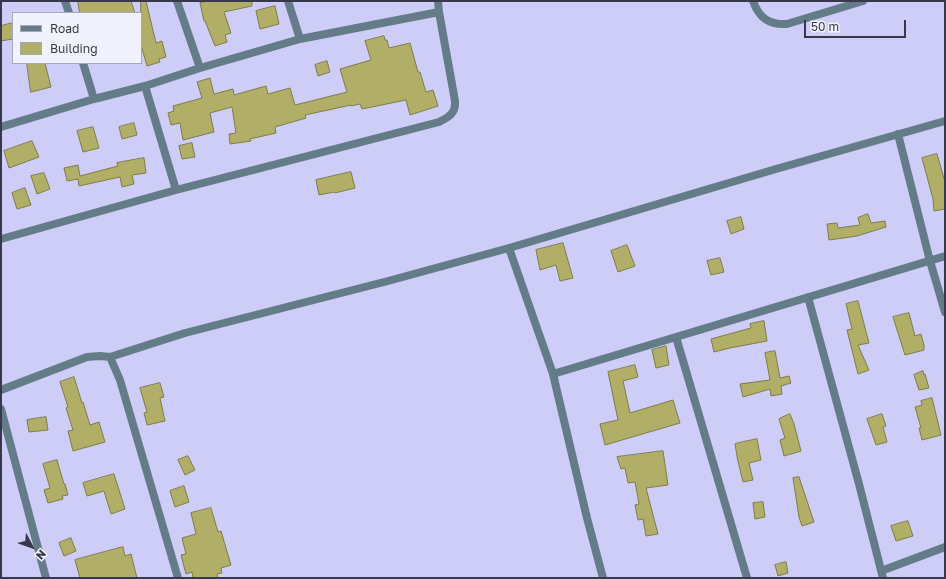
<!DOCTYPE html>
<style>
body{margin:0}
#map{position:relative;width:946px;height:579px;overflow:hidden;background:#cecdf8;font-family:"Golos Text",sans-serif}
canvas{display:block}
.frame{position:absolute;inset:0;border:2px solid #38374c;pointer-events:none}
.legend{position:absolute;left:12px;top:12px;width:130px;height:52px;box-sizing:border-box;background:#f2f2fd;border:1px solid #a8a7b6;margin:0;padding:5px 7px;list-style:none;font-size:12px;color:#38374c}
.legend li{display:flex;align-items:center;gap:8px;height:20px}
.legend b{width:20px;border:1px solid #a8a7b6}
.north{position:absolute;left:12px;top:527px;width:40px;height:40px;-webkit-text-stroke:3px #f2f2fd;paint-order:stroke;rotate:131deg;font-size:11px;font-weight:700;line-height:16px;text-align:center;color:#38374c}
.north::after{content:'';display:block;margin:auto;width:14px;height:18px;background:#38374c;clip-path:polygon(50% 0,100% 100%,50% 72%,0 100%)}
.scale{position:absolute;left:804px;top:20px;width:102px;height:18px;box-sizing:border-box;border:2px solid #38374c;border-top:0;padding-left:5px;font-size:12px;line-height:14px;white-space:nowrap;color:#38374c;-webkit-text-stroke:3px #f2f2fd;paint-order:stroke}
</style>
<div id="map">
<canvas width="946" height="579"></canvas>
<div class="frame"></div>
<ul class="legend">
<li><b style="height:5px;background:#647c87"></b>Road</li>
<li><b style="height:11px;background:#b1ae67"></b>Building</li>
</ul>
<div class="north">N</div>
<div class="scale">50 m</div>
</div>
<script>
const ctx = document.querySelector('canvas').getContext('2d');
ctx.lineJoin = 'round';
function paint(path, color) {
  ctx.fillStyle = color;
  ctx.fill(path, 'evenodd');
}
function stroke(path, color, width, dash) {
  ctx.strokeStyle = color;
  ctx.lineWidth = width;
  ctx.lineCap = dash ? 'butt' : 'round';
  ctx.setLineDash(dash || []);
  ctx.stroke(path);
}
const building = new Path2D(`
 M78 1H131L135 13H80Z
 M141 1H146L156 43 162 41 166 57 159 59 160 62 147 66 141 45Z
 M208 1H252V6L224 12 231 33 225 35 227 42 215 46 205 21H204L200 3Z
 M275 6 279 24 260 29 256 11Z
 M13 23V39L1 41V26Z
 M384 36 385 40H387L389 48 410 43 418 72H420L426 92 433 90 438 106 410 115 406 100 362 109 360 104 351 106V105L305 115 306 118 275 127 276 133 250 139 251 141 230 144 229 134 236 133 232 107 210 113 214 132 183 140 180 123 171 125 168 113 174 111 173 106 202 98 197 82 210 78 214 94 233 89 234 95 266 86 268 94 290 88 295 105 347 92 340 69 371 60 365 41Z
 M327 61 330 72 318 76 315 65Z
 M27 63H45L51 87 31 92Z
 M134 123 137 135 122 139 119 127Z
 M93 127 99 148 83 152 77 131Z
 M32 141 39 157 9 168 4 151Z
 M192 143 195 157 182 159 179 146Z
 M937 154 945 182V209L934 211 933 199 922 158Z
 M144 158 146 173 132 175 134 184 122 187 120 177 79 186 78 179 67 181 64 168 78 165 80 176 118 166 117 163Z
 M351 172 355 188 335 193 334 192 319 195 316 180Z
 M44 173 50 189 37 194 31 176Z
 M25 188 31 205 17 209 12 193Z
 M868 214 871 223 885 221 886 227 857 236 829 240 827 224 837 223 838 228 860 225 858 218Z
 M741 217 744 229 731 234 727 221Z
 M563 243 573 278 560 281 556 265 540 270 536 250Z
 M627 245 635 266 618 272 611 251Z
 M720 258 724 272 711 275 707 261Z
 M858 301 869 343 858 345 869 370 858 374 847 330 852 329 846 304Z
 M909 313 915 336 921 334 924 345V350L905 355 893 317Z
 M764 321 767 341 730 348 714 352 711 339 751 328 750 324Z
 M666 346 669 365 656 368 652 350Z
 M775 351 780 378 789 376 791 383 781 386 782 394 771 396 770 389 743 397 740 384 770 380 765 353Z
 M635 365 638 377 623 381 630 413 673 400 680 423 605 445 600 424 618 420 608 372Z
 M923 371 924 375 925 374 929 388 919 390 914 375Z
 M74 377 82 403 83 402 90 425 99 422 105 442 73 451 68 431 73 430 66 408 68 407 60 382Z
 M160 383 164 397 160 398 165 421 147 425 144 413 147 412 140 388Z
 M932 398 941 435 922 440 919 428H921L915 407 922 405 921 401Z
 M790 414 794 424 801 451 784 456 780 440 785 438 779 419Z
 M882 414 886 426 883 427 887 442 876 445 867 419Z
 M46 417 48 430 29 432 27 420Z
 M757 439 761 460 749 463 753 480 743 482 737 457V456L735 444Z
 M663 451 668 485 646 488 658 534 646 536 643 519 638 520 635 505 639 504 635 482 628 483 625 468 621 469 617 457Z
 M188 456 195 470 185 475 178 460Z
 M57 460 64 484H65L68 495 62 496 63 499 48 503 44 490 50 488 43 464Z
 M114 474 125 509 111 514 104 491 87 496 83 483Z
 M799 477 814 522 802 526 799 517 793 478Z
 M184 486 189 502 175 507 170 491Z
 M763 502 765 517 755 519 753 503Z
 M211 508 218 532 221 531 231 565 221 568 222 573 217 574 218 578H193L192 572 186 574 181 555 186 554 182 538 196 534 191 513Z
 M908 521 913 536 896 541 891 526Z
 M71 538 76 551 64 556 59 543Z
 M123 547 125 556 131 554 137 578H80L75 560Z
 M786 562 788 573 778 576 775 565Z`);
const minor = new Path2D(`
 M65 1 69 13
 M177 1 200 68
 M288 1 300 39
 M753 1C759 18 769 25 787 24L863 1
 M83 63 94 99
 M145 86 176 190
 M1 127 94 99 145 86 200 68 300 39 439 12
 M898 134 930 261 945 312
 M1 239 176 190 439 122C449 117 456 113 455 101L439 12 438 1
 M509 248 553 374 587 518 603 578
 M808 297 859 484 883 578
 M676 337 747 578
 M110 357 185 333 388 281 509 248 776 169 945 121
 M553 374 945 256
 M1 390 87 357 100 356 110 357 120 380 178 578
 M1 409 46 578
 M881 571 945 547`);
paint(building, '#b1ae67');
stroke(building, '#7f7c48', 1);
stroke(minor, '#647c87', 8);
</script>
